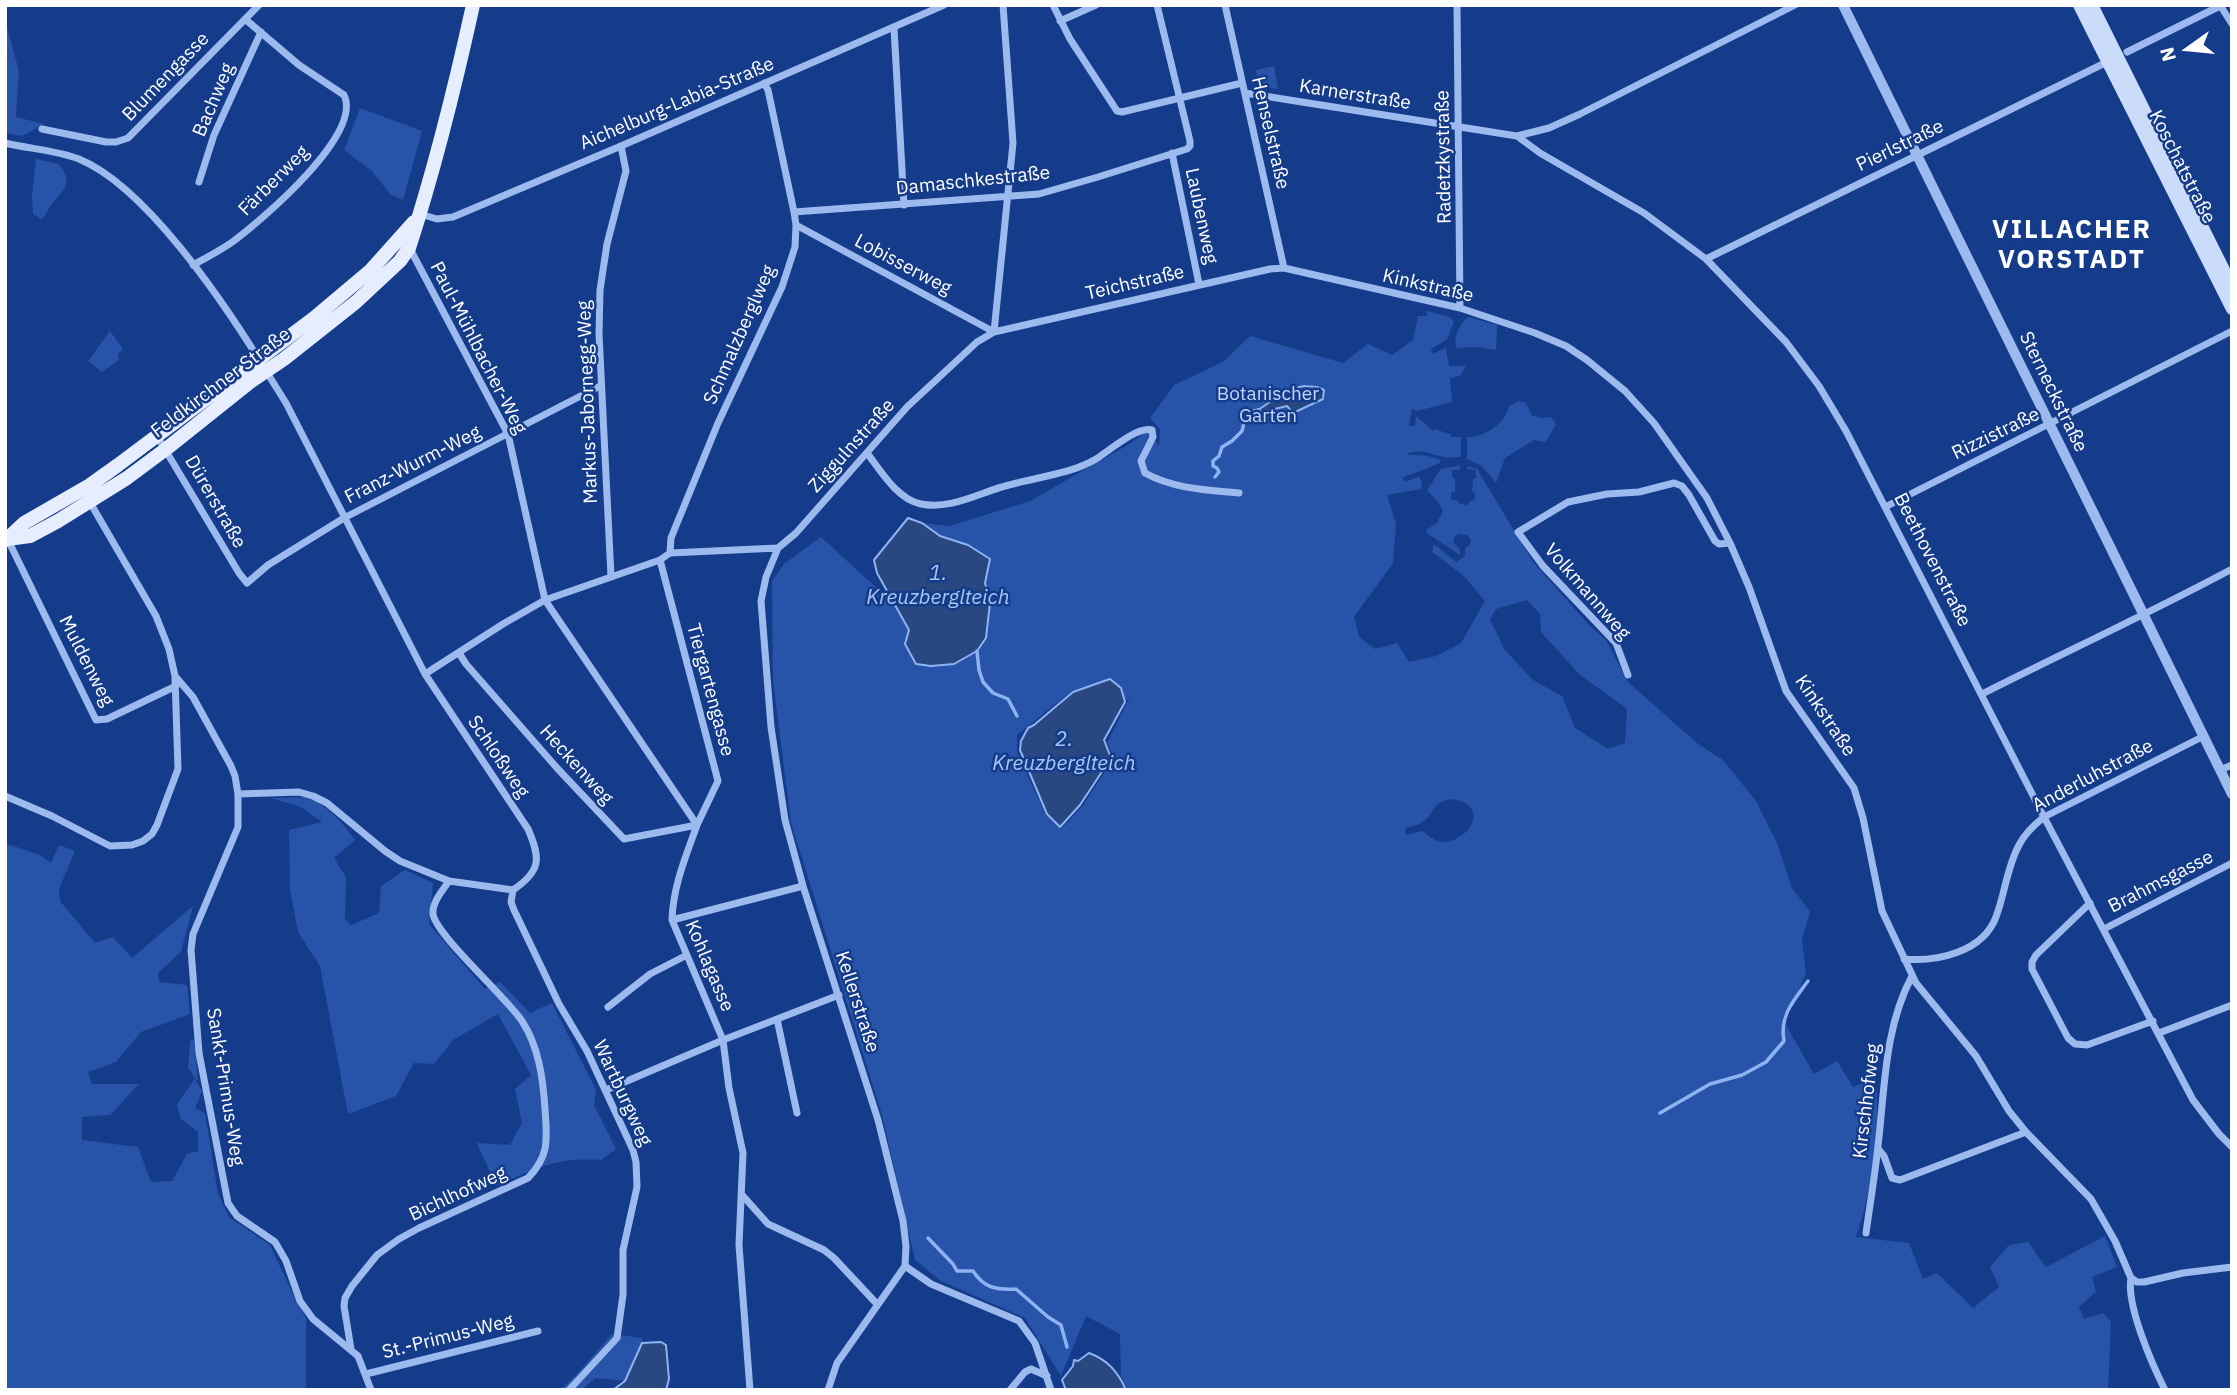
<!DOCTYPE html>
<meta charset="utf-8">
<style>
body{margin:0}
#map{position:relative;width:2237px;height:1395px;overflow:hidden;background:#153c8a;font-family:"IBM Plex Sans",sans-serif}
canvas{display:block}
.frame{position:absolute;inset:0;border:7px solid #fff;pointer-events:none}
.north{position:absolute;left:2153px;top:14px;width:70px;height:70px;-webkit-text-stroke:5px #153c8a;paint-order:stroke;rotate:255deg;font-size:19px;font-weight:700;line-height:28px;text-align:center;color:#fff}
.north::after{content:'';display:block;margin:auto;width:24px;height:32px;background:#fff;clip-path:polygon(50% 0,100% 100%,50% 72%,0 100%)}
</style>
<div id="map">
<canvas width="2237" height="1395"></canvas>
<div class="frame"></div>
<div class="north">N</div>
</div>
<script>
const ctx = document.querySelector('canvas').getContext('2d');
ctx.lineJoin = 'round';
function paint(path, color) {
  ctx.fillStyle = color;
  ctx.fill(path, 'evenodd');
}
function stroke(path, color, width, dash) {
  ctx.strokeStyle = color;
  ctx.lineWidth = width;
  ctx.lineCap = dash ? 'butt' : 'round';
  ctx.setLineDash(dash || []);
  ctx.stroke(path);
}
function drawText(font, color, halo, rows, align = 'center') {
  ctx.font = font + ' "IBM Plex Sans",sans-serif';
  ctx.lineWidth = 5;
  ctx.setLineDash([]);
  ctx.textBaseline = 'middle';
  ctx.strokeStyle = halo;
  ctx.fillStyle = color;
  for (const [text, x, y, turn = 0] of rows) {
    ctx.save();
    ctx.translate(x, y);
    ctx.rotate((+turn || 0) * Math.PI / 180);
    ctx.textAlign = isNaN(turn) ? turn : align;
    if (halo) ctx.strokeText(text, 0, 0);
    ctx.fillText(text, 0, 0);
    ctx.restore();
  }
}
const green = new Path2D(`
 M5 20 19 71 16 117 44 124 22 136 5 133Z
 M1274 66 1278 89 1259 86 1255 82 1258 80 1256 70Z
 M360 108 422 131 403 200 391 195 372 171 344 150Z
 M36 159 59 164C71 182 68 185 55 200 50 206 46 214 42 220L33 214 32 194Z
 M1427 311 1450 317 1454 322 1447 339 1431 349 1432 354 1446 348 1449 366H1466L1460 376 1450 378 1452 402 1417 411 1412 409 1409 426H1415L1416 416 1433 431 1434 429 1450 434 1451 437H1461V457C1456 457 1449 458 1444 457 1427 454 1424 448 1405 454L1428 456 1440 460V463L1402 478 1406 482 1419 476 1422 483 1421 489 1387 495 1396 524 1393 563 1354 617 1359 637 1375 649 1397 643 1409 662 1436 656 1461 643 1485 601 1464 576 1432 552 1434 544 1456 562 1465 556V548L1469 546 1471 541 1468 535 1459 534 1455 536 1453 542 1460 549V555L1428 534 1426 530 1437 523 1443 511 1439 503 1427 490 1441 469 1460 465V470H1452V478H1455V492L1451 493V500H1457L1460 504 1467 505 1470 501 1475 500V493L1472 492 1473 479 1476 478V470L1467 469 1468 466 1477 469 1533 562 1590 626 1606 640 1628 682 1698 744 1723 760 1756 801 1778 845 1791 886 1810 912 1802 939 1806 973 1800 988 1782 1018 1814 1074 1837 1061 1853 1087 1874 1078C1884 1115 1870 1201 1856 1237L1909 1243 1923 1279 1937 1273 1973 1308 1999 1287 1990 1267 2009 1245 2028 1242 2046 1267 2105 1236 2117 1267 2092 1277 2096 1292 2079 1307 2084 1319 2103 1313 2111 1322 2108 1390H1127L1121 1376 1120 1334 1086 1316 1061 1376 1025 1318 941 1281 915 1260 882 1115 791 823 773 680 772 581 784 564 821 537 892 602 909 630 972 655 986 638 990 603 985 583 989 559 957 540 940 536 922 523 950 526 1030 501 1126 446 1149 430 1159 446 1160 429 1150 418 1174 385 1223 362 1250 336 1343 363 1368 344 1392 355 1413 340 1418 316H1427ZM1527 600 1540 614 1541 632 1579 674 1627 709 1625 743 1608 749 1575 728 1562 696 1533 680 1504 649 1490 619 1496 609ZM1110 680 1121 688 1125 702 1130 697 1107 743 1114 758 1082 807 1061 829 1046 815 1017 752V735L1072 691ZM1452 799C1457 800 1464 801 1468 805 1485 820 1459 844 1442 842 1435 841 1429 836 1422 831L1406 835 1405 828C1409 827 1417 826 1421 823 1437 814 1428 803 1452 799Z
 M1468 317 1497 325 1496 350 1477 347 1457 348C1452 338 1460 324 1468 317Z
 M110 331 123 349 118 354 119 360 102 372 88 361Z
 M1519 401 1526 403 1532 416 1542 418 1551 417 1556 424 1546 442 1534 440 1505 458 1496 483 1482 466 1467 459V437C1485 437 1505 424 1509 406Z
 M308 797C329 807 342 822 355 840L334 858 346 877 345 919 351 925 379 913 381 886 405 870 433 883 429 924 485 989 500 982 530 1013 552 1003 596 1090 594 1105 616 1149 601 1160C555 1157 537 1168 496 1186L477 1143 510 1145 522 1123 515 1089 531 1075 498 1014 453 1040 434 1064 414 1063 396 1096 348 1114 320 966 298 932 290 890 289 830 322 822 301 807 271 798Z
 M11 845 40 855 51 863 59 845 75 851 59 889 60 901 95 943 113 937 132 958 193 906 181 952 158 973 159 982 187 985 190 1014 141 1032 116 1062 88 1072 92 1084H139L110 1115 82 1117V1140L138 1147 151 1182 172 1181 187 1154 198 1151V1132L181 1119 177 1105 195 1078 188 1068 190 1041 194 1039 198 1080 195 1079 202 1091 195 1108 205 1113 218 1194 229 1217 270 1245 297 1303 306 1318V1390H5V846Z
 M612 1334 642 1338V1343L625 1381 595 1378 582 1390H560L576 1375Z`);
const water = new Path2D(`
 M1304 386 1317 387 1324 390 1323 399 1293 413 1287 406 1262 412 1258 410 1288 390Z
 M908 518 922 523 940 536 968 545 990 559 985 583 990 603 986 638 977 651 954 664 931 666 916 664 905 644 909 630 877 573 874 560Z
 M1110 679 1121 688 1125 702 1104 740 1111 758 1080 805 1060 827 1047 814 1020 750 1021 741 1028 728 1034 725 1073 692Z
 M661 1342 666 1345 669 1379 666 1390H613L625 1381 642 1343Z
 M1089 1353C1108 1360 1118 1372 1126 1390H1066L1062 1380 1073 1366 1074 1360 1078 1361Z`);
const stream = new Path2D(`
 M1215 477 1219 472 1217 468 1213 466V461L1219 456 1222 447 1232 441 1242 431C1245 420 1244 413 1258 410
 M977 651 979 670 983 682 993 693 1008 699 1017 716
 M1744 1074 1766 1062 1784 1041C1779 1016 1794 1000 1808 981
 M1660 1113 1710 1084 1742 1075
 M928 1238 953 1264 957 1271H973C984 1288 996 1290 1016 1289L1048 1317 1061 1325 1067 1347`);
const minor = new Path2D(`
 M1053 5 1070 39 1117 111 1122 112 1242 83
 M1225 5 1284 268
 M1457 5 1460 308
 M2220 5 2232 24
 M1060 21 1096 5
 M894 28 904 205
 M2127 52 2220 6
 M1245 93 1517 136 1540 153 1644 213 1706 259 1786 342 1819 386 1846 431 2044 817 2193 1100 2219 1134 2232 1147
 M42 129 106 142H116L128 138 259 5
 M1517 136 1549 128 1580 114 1795 5
 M5 143C30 149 55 150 79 159 145 186 222 300 260 361
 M1172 153 1199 284
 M199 182 214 135 261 32
 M794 212 1039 194 1098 177 1187 149 1190 146V141L1157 5
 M420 214 437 219 453 217 621 146 944 5
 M796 225 994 332
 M409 247 508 434 545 600 697 825C686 856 673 886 672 920L723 1040 729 1088 743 1153 739 1245 750 1390
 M1706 259 2107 62
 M193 265C207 257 222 250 235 240 263 219 363 134 344 95L299 65 245 19
 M994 332 1013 143 1003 5
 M157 436 239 573 247 583 268 565 344 518 600 386
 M867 453C881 471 897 499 921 504 952 510 980 492 1009 485 1037 477 1071 474 1096 459 1109 451 1137 426 1152 430L1153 437 1141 461 1145 473C1174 489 1207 490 1239 493
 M88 499 156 616 169 649 175 676 193 697 231 766 235 776 238 794V827L193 934 191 950 199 1053 228 1203 237 1216 275 1242 286 1261 300 1301 313 1319 358 1356 371 1390
 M1887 506 2232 331
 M8 540 96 720 107 719 176 686
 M778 548 766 577 761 601 771 727 785 820 803 886 878 1120 903 1221 906 1246 905 1266
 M670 553 671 538 718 423 782 287 795 247 796 225 794 212 768 90 764 83
 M611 576 599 334 600 290 607 244 626 171 621 146
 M459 653 466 664 557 768 624 839 697 825 718 781 660 560
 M425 674 503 624 545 600 660 560 670 553 778 548 796 533 907 407 977 342 994 332 1270 269 1284 268 1460 308 1535 333 1566 346 1587 360 1625 391 1654 423 1707 498 1730 543 1749 587 1786 691 1854 788 1863 818 1882 911 1916 983 1976 1056 2009 1111 2026 1132 2091 1199 2115 1241 2131 1278 2137 1282H2144L2183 1273 2232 1267
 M1628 675 1616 643 1543 566 1518 532 1568 502 1607 494 1639 492 1674 483 1682 486 1689 495 1715 541 1719 544 1730 543
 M1982 694C2065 652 2150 613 2232 569
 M2220 770 2232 765
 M238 794 299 792 313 796 327 803 385 851 400 861 449 881 513 890C541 871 541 859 528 829L425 674 286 403 266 371
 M5 796 52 816 110 846 132 845 143 841 152 834 157 825 178 769 175 677
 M513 890 511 902 514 910 559 1004 587 1051 633 1150 636 1162 637 1187 623 1250V1295L617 1338 569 1390
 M2090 903 2036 955 2032 962V969L2068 1038 2075 1044 2087 1045 2153 1021
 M672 920 803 886
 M2104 929 2232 863
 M1904 959C1937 962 1983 952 1996 917 2005 893 2007 867 2019 845 2025 833 2034 825 2044 817L2204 736
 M608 1007 650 974 687 955
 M777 1019 797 1113
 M2159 1033 2232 1005
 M606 1090 723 1040 839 995
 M1879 1150 1884 1156 1892 1178 1900 1180 2026 1132
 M743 1196 768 1224 824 1250 834 1258 877 1304
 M1866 1233C1870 1204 1875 1175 1878 1146 1885 1088 1884 1029 1912 976
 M905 1266 931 1284 1019 1321 1035 1343 1051 1390
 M2131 1278C2126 1305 2152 1364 2165 1390
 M351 1349 344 1306 345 1298 352 1286 377 1255 399 1239 419 1228 528 1178C550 1155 547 1139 545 1109 543 1079 539 1047 522 1021 506 997 436 935 433 914 432 902 443 890 449 881
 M366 1374 538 1331
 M828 1390 837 1363 905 1266
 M1010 1390 1025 1372 1031 1369 1047 1376`);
const tertiary = new Path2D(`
 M1843 5 2232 794`);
const secondary = new Path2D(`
 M2079 5 2232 309
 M2092 5 2232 286`);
const primary = new Path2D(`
 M8 539 30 536 58 521 127 478 166 449 250 382 284 359 356 302 400 261 409 248C435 168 455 87 473 5
 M6 540 24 523 90 485 118 465 314 318 371 270 414 222`);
const streetNames = [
 ["Blumengasse",166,77,-46],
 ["Karnerstraße",1355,95,9],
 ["Bachweg",214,100,-67],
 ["Aichelburg-Labia-Straße",677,104,-23],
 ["Henselstraße",1270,133,77],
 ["Pierlstraße",1900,146,-26],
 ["Radetzkystraße",1444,157,-91],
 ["Koschatstraße",2182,167,63],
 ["Färberweg",274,181,-45],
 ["Damaschkestraße",973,181,-6],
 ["Laubenweg",1201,216,78],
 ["Lobisserweg",903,265,28],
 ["Teichstraße",1135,283,-13],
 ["Kinkstraße",1428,286,13],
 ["Schmalzberglweg",740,335,-66],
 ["Paul-Mühlbacher-Weg",478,348,63],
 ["Feldkirchner Straße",221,383,-37],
 ["Sterneckstraße",2053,392,64],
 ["Markus-Jabornegg-Weg",588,402,-92],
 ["Rizzistraße",1996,434,-26],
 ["Ziggulnstraße",852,446,-48],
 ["Franz-Wurm-Weg",413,465,-27],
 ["Dürerstraße",215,502,60],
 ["Beethovenstraße",1932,560,63],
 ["Volkmannweg",1587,592,49],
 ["Muldenweg",86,661,63],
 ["Tiergartengasse",710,690,75],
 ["Kinkstraße",1825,716,56],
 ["Schloßweg",498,757,56],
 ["Heckenweg",576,765,48],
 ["Anderluhstraße",2093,776,-28],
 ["Brahmsgasse",2161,882,-27],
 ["Kohlagasse",709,966,67],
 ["Kellerstraße",857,1002,72],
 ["Sankt-Primus-Weg",225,1087,81],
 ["Wartburgweg",622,1093,65],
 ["Kirschhofweg",1867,1101,-83],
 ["Bichlhofweg",458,1194,-25],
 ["St.-Primus-Weg",448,1337,-14]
];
const parkNames = [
 ["Botanischer",1268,395],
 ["Garten",1268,417]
];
const waterNames = [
 ["1.",938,574],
 ["Kreuzberglteich",938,598],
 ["2.",1064,740],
 ["Kreuzberglteich",1064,764]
];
const districtNames = [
 ["VILLACHER",2072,230],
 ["VORSTADT",2072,260]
];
paint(green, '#2754a9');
paint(water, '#294781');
stroke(water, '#8fb3f2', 2);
stroke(stream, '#8fb3f2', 3.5);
stroke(minor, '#9dbaef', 7);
stroke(tertiary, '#9dbaef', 10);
stroke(secondary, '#cbdbfa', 12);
stroke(primary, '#e5edff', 14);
drawText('19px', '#fff', '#153c8a', streetNames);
drawText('19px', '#c3d7fb', '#153c8a', parkNames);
drawText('italic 21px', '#a9c4f6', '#153c8a', waterNames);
ctx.letterSpacing = '2px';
drawText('bold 26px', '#fff', '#153c8a', districtNames);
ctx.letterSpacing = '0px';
</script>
